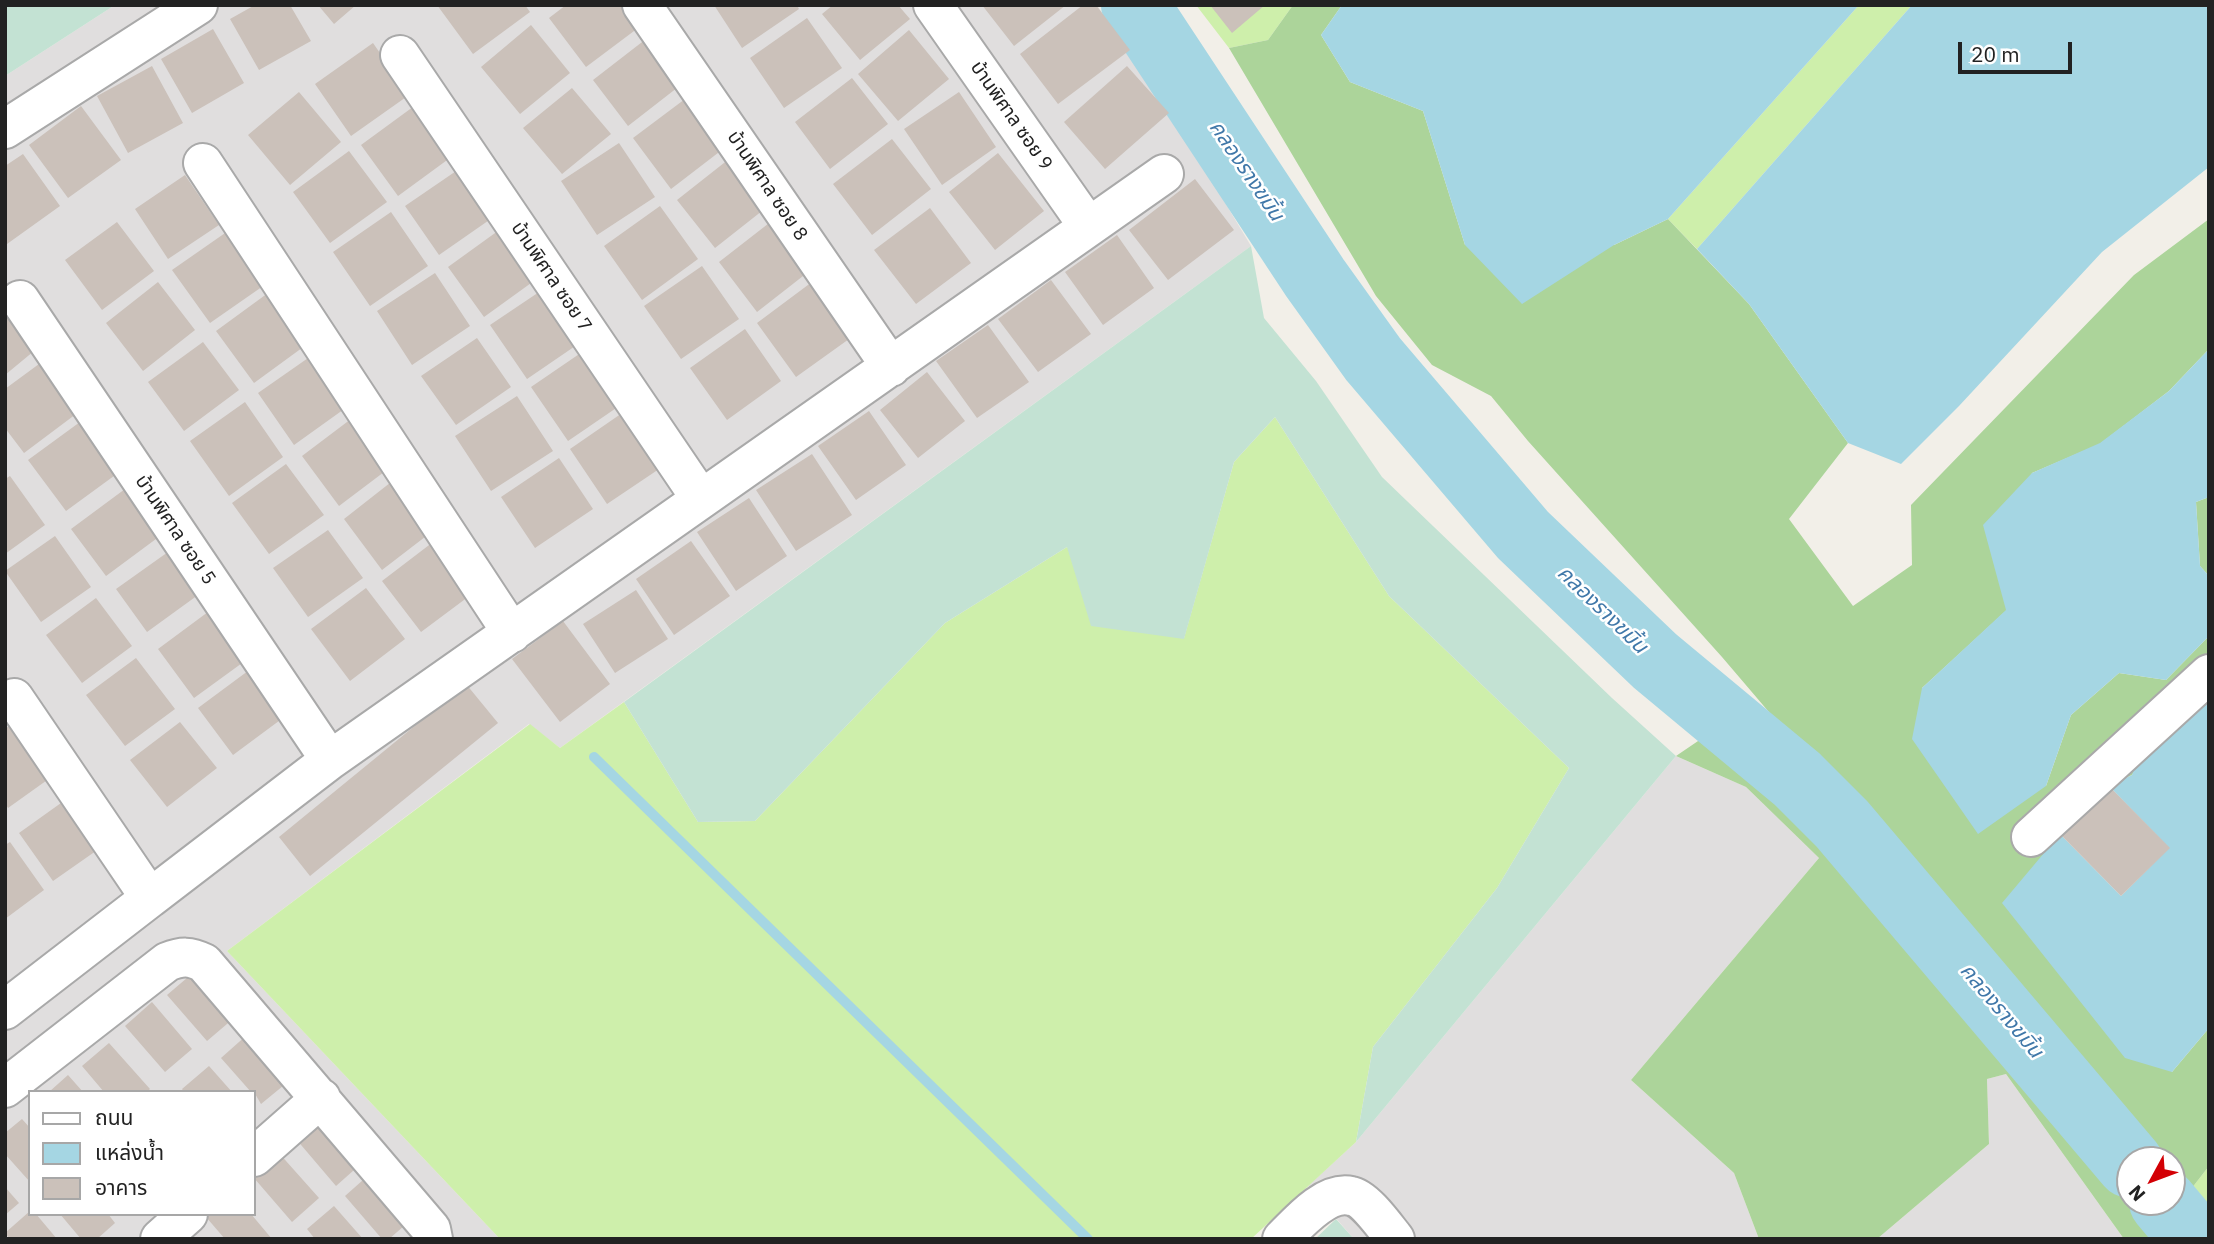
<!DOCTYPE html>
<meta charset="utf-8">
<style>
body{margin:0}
#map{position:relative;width:2214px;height:1244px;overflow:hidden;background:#f2efe8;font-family:"IBM Plex Sans","Noto Sans Thai",sans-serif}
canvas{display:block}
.frame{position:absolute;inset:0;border:7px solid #222;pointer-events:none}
.legend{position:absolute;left:28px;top:1090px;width:228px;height:126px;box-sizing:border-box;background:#fff;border:2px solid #a7a7a7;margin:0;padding:9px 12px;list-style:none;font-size:21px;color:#222}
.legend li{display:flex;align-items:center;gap:14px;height:35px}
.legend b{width:35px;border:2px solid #a7a7a7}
.north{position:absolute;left:2116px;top:1146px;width:70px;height:70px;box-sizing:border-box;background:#fff;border:2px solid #a7a7a7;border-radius:50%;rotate:229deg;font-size:19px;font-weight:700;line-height:28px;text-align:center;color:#222}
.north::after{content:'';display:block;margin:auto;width:24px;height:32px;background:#d30005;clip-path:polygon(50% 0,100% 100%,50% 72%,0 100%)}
.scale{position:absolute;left:1958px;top:42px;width:114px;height:32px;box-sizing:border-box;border:4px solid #222;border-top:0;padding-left:9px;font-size:21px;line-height:24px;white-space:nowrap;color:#222;-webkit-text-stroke:5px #fff;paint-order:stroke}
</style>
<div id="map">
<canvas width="2214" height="1244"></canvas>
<div class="frame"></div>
<ul class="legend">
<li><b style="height:9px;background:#fff"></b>ถนน</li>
<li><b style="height:19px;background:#a5d6e3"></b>แหล่งน้ำ</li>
<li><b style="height:19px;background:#cbc1ba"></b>อาคาร</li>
</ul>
<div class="north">N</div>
<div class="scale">20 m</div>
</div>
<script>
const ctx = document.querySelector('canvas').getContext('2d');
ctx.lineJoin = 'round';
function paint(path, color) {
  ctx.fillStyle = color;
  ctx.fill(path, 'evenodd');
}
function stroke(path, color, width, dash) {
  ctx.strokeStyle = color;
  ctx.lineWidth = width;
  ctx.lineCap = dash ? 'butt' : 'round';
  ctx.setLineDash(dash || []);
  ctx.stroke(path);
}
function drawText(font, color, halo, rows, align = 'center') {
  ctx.font = font + ' "IBM Plex Sans","Noto Sans Thai",sans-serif';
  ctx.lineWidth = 5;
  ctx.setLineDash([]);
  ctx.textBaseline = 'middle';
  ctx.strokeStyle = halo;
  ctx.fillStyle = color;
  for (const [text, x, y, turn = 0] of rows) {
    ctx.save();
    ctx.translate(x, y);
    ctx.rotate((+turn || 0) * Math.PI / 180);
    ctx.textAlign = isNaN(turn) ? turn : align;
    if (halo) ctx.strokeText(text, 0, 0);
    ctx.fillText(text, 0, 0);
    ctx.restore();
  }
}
const residential = new Path2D(`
 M115 5H1097L1203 166 1251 246 560 748 529 724 227 951 500 1239H5V76ZM30 1092H254V1214H30Z
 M1676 756 1746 787 1819 858 1631 1080 1734 1173 1759 1239H1354L1308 1186 1356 1142Z
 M2006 1074 2124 1239H1877L1989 1144 1987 1079Z`);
const grass = new Path2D(`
 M1196 5H1293L1268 40 1229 48Z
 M1859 5H1912L1697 249 1668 219Z
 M1275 417 1389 596 1569 768 1497 888 1373 1047 1356 1142 1251 1239H500L227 951 530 724 560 748 624 702 698 822 755 821 945 623 1067 547 1184 638 1234 462Z
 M2209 1166V1238L2172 1194V1186L2188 1193Z`);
const forest = new Path2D(`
 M1293 5H1342L1321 35 1350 82 1423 111 1465 245H1614L1668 219 1749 304 1848 443 1789 519 1853 606 1912 565 1911 505 2134 275 2209 219V349L2169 391 2100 444 2032 473 2007 610 1922 688 2046 786 2071 715 2119 673 2166 680 2209 636V666L2132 775 2109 786 2060 834 2172 1072 2209 1028V1166L2188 1193 2172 1186V1160H2144L1867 827 1722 657 1528 441 1491 396 1432 365 1376 296 1229 48 1268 40Z
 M2209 497V576L2200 566 2196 502Z
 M1701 739 1821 827 2068 1127 2156 1239H2124L2006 1074 1987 1079 1989 1144 1877 1239H1759L1734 1173 1631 1080 1819 858 1746 787 1676 756Z`);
const wetland = new Path2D(`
 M5 5H115L5 76Z
 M1251 246 1264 318 1316 381 1382 477 1612 698 1676 756 1356 1142 1373 1047 1497 888 1569 768 1389 596 1275 417 1234 462 1184 639 1091 626 1067 547 945 623 755 821 698 822 624 702Z
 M1336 1219 1354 1239H1315Z`);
const water = new Path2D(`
 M1342 5H1859L1668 219 1614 245 1522 304 1465 245 1423 111 1350 82 1321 35Z
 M1912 5H2209V167L2102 252 1959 406 1901 464 1848 443 1749 304 1697 249Z
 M2209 349V497L2196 502 2200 566 2209 576V636L2166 680 2119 673 2071 715 2046 786 1978 834 1912 739 1922 688 2006 610 1983 525 2032 473 2100 443 2169 391Z
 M2209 688V1028L2172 1072 2125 1058 2002 903 2060 834 2121 896 2169 848 2109 786 2132 775 2141 750Z`);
const stream = new Path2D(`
 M594 757 1088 1239`);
const river = new Path2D(`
 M1135 5 1315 278 1373 359 1523 535 1655 661 1797 779 1842 824 2130 1164
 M2163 1202 2194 1239`);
const building = new Path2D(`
 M255 5H290L311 41 259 70 230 19Z
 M318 5H356L334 24Z
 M437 5H525L530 12 473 54Z
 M566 5H627L642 25 586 67 549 18Z
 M714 5H797L799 9 742 48Z
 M833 5H898L910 19 860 60 822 14Z
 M982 5H1066L1014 46Z
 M1083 5H1096L1130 50 1058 104 1020 54Z
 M1210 5H1265L1232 33Z
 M807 18 842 68 784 108 750 58Z
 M531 25 570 73 520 114 481 67Z
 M213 29 244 83 192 113 161 59Z
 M909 30 949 79 898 121 858 74Z
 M646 39 682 84 628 126 593 80Z
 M373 43 409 95 351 136 315 84Z
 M152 66 183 123 128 153 97 96Z
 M1127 66 1169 113 1105 169 1064 122Z
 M852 78 888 124 830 169 795 122Z
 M572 88 611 134 562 174 523 128Z
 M299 92 341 142 290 185 248 135Z
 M959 92 996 147 942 185 904 129Z
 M689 96 727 146 671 189 633 138Z
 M417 104 454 155 398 196 361 145Z
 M81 106 121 160 68 198 29 145Z
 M892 139 931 189 872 235 833 184Z
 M619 143 655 197 597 235 561 181Z
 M349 151 387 202 330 243 293 192Z
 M998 153 1044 211 995 250 949 192Z
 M23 154 60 206 7 244 5 241V166Z
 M729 159 767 207 715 248 677 200Z
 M462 167 495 216 439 255 405 206Z
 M185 175 219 225 168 259 135 209Z
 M1195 179 1234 230 1168 280 1129 230Z
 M660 206 698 259 642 300 604 246Z
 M930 208 971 263 916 304 874 250Z
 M391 212 428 266 370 306 333 252Z
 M773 220 812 269 757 312 719 262Z
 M117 222 154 271 102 310 65 260Z
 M502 228 538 278 484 317 448 267Z
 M228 231 266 284 210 323 172 270Z
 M1117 235 1154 288 1103 325 1065 272Z
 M702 266 739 319 681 359 644 306Z
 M435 273 470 326 412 365 377 311Z
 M816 279 856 334 796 377 757 323Z
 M1051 280 1091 334 1038 372 998 319Z
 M158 282 195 330 143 371 106 323Z
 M548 286 584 340 527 379 490 325Z
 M268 293 306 345 254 383 216 331Z
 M5 315 34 351 5 375Z
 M988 325 1029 382 977 418 936 361Z
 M745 329 781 381 727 420 690 368Z
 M477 338 511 387 456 425 421 376Z
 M203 342 239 390 184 431 148 382Z
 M588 348 625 402 568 441 531 387Z
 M311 356 347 407 294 445 258 393Z
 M39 364 76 414 24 453 5 428V389Z
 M927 372 965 421 918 458 880 410Z
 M517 396 553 451 491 491 455 436Z
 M245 402 283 457 229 496 190 441Z
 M628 409 665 465 607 504 570 449Z
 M869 411 906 465 856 500 818 446Z
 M351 419 388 469 339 506 302 456Z
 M80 422 118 473 66 511 28 460Z
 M812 454 852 515 796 551 756 490Z
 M559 458 593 509 535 548 501 497Z
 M286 464 324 515 269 554 232 503Z
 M10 476 45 525 5 554V479Z
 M395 479 434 530 382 570 344 519Z
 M125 489 160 536 106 576 71 529Z
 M749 498 787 556 736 591 697 532Z
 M328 530 363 578 308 617 273 568Z
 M55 536 91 587 41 622 5 571Z
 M437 539 476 591 421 632 382 581Z
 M691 541 730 596 674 635 636 579Z
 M168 552 198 595 147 632 116 589Z
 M366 588 405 639 350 681 311 629Z
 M636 590 668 639 615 673 583 624Z
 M96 598 132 646 82 683 46 635Z
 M212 609 249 658 194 698 158 649Z
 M563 621 610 684 560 722 512 659Z
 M136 658 175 709 125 746 86 695Z
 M256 665 291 712 233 755 198 708Z
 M466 684 498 723 310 876 279 837Z
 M19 719 57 773 8 808 5 803V729Z
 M180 722 217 768 167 807 130 760Z
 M2109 786 2170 848 2121 896 2060 834Z
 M68 798 103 846 53 881 19 833Z
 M10 842 44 890 5 919V845Z
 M194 972 234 1018 207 1041 167 995Z
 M152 1002 192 1049 165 1072 125 1026Z
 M248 1034 289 1081 261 1104 254 1092H251L221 1058Z
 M109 1043 150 1089 147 1092H104L82 1066Z
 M209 1066 232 1092H184L182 1089Z
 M68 1075 83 1092H49Z
 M323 1116 363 1162 336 1186 296 1139Z
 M22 1119 30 1128V1182L5 1154V1133Z
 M278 1152 319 1198 292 1222 254 1178V1173Z
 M372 1172 412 1219 389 1239H382L345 1196Z
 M5 1187 19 1203 5 1215Z
 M334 1206 363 1239H315L307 1229Z
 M30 1211V1214H36L57 1239H10L5 1233Z
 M60 1214H108L115 1223 97 1239H81Z
 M209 1214H251L272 1239H225L206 1217Z`);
const minor = new Path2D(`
 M642 5 891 367
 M933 5 1088 226
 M400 55 701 499
 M5 129 198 5
 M203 163 512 633
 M20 300 330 760
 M2031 837 2209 674
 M150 898 330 760 1164 174
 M5 1010 150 898 14 698
 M5 1088 167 962C182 956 190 956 204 963L431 1229 433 1239
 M254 1157 321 1098
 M160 1239 188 1214
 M1282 1239C1298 1223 1326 1190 1351 1196 1365 1198 1386 1228 1395 1239`);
const streetNames = [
 ["บ้านพิศาล ซอย 9",1011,116,55],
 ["บ้านพิศาล ซอย 8",767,186,56],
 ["บ้านพิศาล ซอย 7",551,277,56],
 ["บ้านพิศาล ซอย 5",175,530,56]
];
const waterNames = [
 ["คลองรางขมิ้น",1246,171,56],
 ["คลองรางขมิ้น",1602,610,44],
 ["คลองรางขมิ้น",2001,1011,50]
];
paint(residential, '#e0dede');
paint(grass, '#ceefab');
paint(forest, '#acd49a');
paint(wetland, '#c3e2d3');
paint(water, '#a5d6e3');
stroke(stream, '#a5d6e3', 10);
stroke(river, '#a5d6e3', 68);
paint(building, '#cbc1ba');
stroke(minor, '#a9a9a9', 42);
stroke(minor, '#fff', 38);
drawText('19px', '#222', '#fff', streetNames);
drawText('italic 21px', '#4078a9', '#fff', waterNames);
</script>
